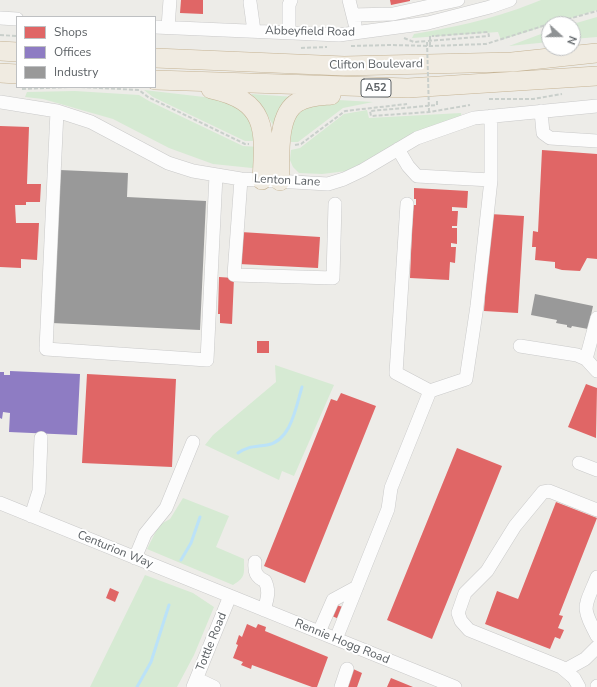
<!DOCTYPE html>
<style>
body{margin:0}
#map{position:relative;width:597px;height:687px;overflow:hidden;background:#edece8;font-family:"Nunito Sans",sans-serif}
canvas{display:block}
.legend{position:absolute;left:16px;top:16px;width:140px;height:72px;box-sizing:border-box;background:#fff;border:1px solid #bec0c2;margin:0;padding:5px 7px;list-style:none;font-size:12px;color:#5d6266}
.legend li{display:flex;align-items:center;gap:8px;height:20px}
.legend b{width:20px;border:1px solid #bec0c2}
.north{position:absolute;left:541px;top:16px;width:40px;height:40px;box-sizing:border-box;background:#fff;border:1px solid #bec0c2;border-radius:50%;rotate:111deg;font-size:11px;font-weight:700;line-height:16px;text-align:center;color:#5d6266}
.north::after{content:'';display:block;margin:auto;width:14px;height:18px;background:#8f9294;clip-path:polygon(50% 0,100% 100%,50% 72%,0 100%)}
</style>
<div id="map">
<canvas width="597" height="687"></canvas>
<ul class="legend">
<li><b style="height:11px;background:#e06666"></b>Shops</li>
<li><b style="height:11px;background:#8e7cc3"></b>Offices</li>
<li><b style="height:11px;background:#999"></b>Industry</li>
</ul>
<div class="north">N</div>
</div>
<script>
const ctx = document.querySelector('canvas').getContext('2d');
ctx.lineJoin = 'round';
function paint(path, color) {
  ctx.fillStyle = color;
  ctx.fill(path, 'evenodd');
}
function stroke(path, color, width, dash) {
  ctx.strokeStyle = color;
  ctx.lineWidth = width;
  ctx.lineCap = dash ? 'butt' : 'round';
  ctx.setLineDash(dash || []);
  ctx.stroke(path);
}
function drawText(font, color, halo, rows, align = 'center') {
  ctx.font = font + ' "Nunito Sans",sans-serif';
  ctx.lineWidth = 4;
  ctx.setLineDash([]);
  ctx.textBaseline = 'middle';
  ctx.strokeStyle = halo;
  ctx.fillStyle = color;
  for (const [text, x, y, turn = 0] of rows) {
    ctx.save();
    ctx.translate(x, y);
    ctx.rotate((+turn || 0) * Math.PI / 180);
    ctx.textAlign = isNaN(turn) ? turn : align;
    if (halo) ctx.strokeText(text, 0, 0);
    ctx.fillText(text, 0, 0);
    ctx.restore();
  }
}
const green = new Path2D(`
 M541 0H597V10L501 40 498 32 412 38 414 34C461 26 497 18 541 0Z
 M597 17V37L573 39V24Z
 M549 31V42L509 46Z
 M144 90 230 100 251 111 256 141H245L153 97Z
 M75 91 139 95 149 101 243 146 260 147 257 165 252 168 213 164 169 148 113 119 43 99 25 97 27 92Z
 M251 94 295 97 273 141V125L260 103Z
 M338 100 373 102 343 108 298 142H291C291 136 290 129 291 123 296 102 322 102 338 100Z
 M367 110 369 118 461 113 462 119 422 131 347 171 322 174 299 173 293 167 290 160 291 150 300 148 344 114Z
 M275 365 334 385 294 476 282 471 279 480 205 445 213 435 276 382Z
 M183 498 229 516 216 547 244 559C244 574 246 577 233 585L147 549 159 525 170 519Z
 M145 575 193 593 214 607 194 655 177 687H90Z`);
const shops = new Path2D(`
 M181 0H203V14L180 13Z
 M390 0H410V1L391 5Z
 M0 126 29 127 27 184H41L40 202H26V205H15L16 223H39L37 260 21 259V268L0 267Z
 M542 150 597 154V259L587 258 580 271 562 270 555 268V262L535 260 536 247H532L533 231 538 232Z
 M414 188 468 191 467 208 452 207V211H458L457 226H452V228H457V244L451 243V247H456L455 263 450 262 449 280 410 278 413 205H416V199H414Z
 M490 214 524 216 518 313 484 311Z
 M241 232 320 237 318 268 239 264Z
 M219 277 234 278 232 324 220 323V314H218Z
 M257 341H269V353H257Z
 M87 374 176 379 172 467 82 463Z
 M586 384 597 388 596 438 568 427Z
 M341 393 376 406 305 583 264 566 331 399 337 401Z
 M457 448 502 466 432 639 387 620Z
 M556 502 597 518 559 615 563 616 558 628 564 630 560 639 555 637 550 649 485 624 497 591 518 599Z
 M110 588 119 592 115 602 106 598Z
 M336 605 343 607 339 619 332 616Z
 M247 624 256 628 258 624 266 627 265 631 328 657 317 687H312L252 665 251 669 241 665 243 662 233 658 238 645 236 644 239 635 242 637Z
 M351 668 362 673 357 687H344Z
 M391 678 413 687H387Z`);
const offices = new Path2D(`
 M10 371 80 374 77 435 9 432 10 413 3 412 2 419 0 418V372H4V375H10Z`);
const industry = new Path2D(`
 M60 170 128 173 127 197 206 201 200 330 52 323Z
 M535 294 593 306 588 329 572 326 571 328 567 327V325L556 323 557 320 531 315Z`);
const stream = new Path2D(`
 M238 453C248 446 255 447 267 445 291 441 296 407 302 387
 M181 560 191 543 200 517
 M137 687 151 662 169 605`);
const path = new Path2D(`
 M550 24 597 11
 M0 35 16 36
 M404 38 414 42 427 41
 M351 46 390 45 430 46 486 44 549 24
 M430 46V36H434
 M301 48 327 47
 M81 87 139 90 148 97 245 144H249
 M22 89 69 87
 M489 99H533L562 94
 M437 101V105L370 111 371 116 429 112 470 105
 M295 145 301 144 345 111 407 104`);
const minor = new Path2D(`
 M349 0 355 24
 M250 2 254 31
 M353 15 393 14 458 0
 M0 18 17 19
 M155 27 339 35 428 23 490 7 510 0
 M168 27 170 0
 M289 33V5L291 0
 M0 102 57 111 91 122 168 163 193 171 241 179 328 184 344 179 363 170 417 138 474 118 597 106
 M57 111 46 349 207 360 216 175
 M541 111 543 133 550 138 597 141
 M398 149 408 166 417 176 491 180
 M241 179 234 275 333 278 335 204
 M520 346 577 355 586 359 597 371
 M586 359 597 318
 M430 391 466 379 477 306 491 180V116
 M579 463 597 470
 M0 503 455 687
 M31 516 39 491 41 438
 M135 558 145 534 166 508 193 442
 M255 562C254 572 256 577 265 581 270 591 267 600 264 610
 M597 577C584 609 581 605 597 636
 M319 632 333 600 357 587
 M336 639 388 509 391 488 430 391 396 373 407 204
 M565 670 585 659 597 647
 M197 679 214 687
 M193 687 230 596
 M341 687 347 669
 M579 687 574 678 561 667 469 630 461 621 458 613 465 593 487 571 515 526 543 492 549 491 597 510
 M597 687V686`);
const highway = new Path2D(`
 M0 51 17 52
 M155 58 344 66 512 62 597 53
 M0 73 17 74
 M155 80 408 88 597 76
 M211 89C268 101 265 130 262 180
 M280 181C280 159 276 114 298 102 308 96 319 96 331 95`);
const pathBridge = new Path2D(`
 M429 112 427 41 489 36 488 32 434 36`);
const shields = [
 [376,88,30]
];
const shieldNames = [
 ["A52",376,88]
];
const streetNames = [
 ["Abbeyfield Road",310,32,1],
 ["Clifton Boulevard",376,65,-1],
 ["Lenton Lane",287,181,3],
 ["Centurion Way",115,550,22],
 ["Tottle Road",212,642,-68],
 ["Rennie Hogg Road",342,642,22]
];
paint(green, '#d6ead3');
paint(shops, '#e06666');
paint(offices, '#8e7cc3');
paint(industry, '#999');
stroke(stream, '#bbe2f8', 3);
stroke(minor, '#c9c9c9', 14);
stroke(highway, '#c5b394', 20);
stroke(path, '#c9cfcb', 2, [4, 2]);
stroke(minor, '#fcfcfc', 13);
stroke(highway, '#f0ebe1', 19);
stroke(pathBridge, '#c9cfcb', 2, [4, 2]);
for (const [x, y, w] of shields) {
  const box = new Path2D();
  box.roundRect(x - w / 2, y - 9, w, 18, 3);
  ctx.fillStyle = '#fff';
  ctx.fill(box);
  stroke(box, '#5d6266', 1);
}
drawText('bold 11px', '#5d6266', null, shieldNames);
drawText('12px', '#5d6266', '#fff', streetNames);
</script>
